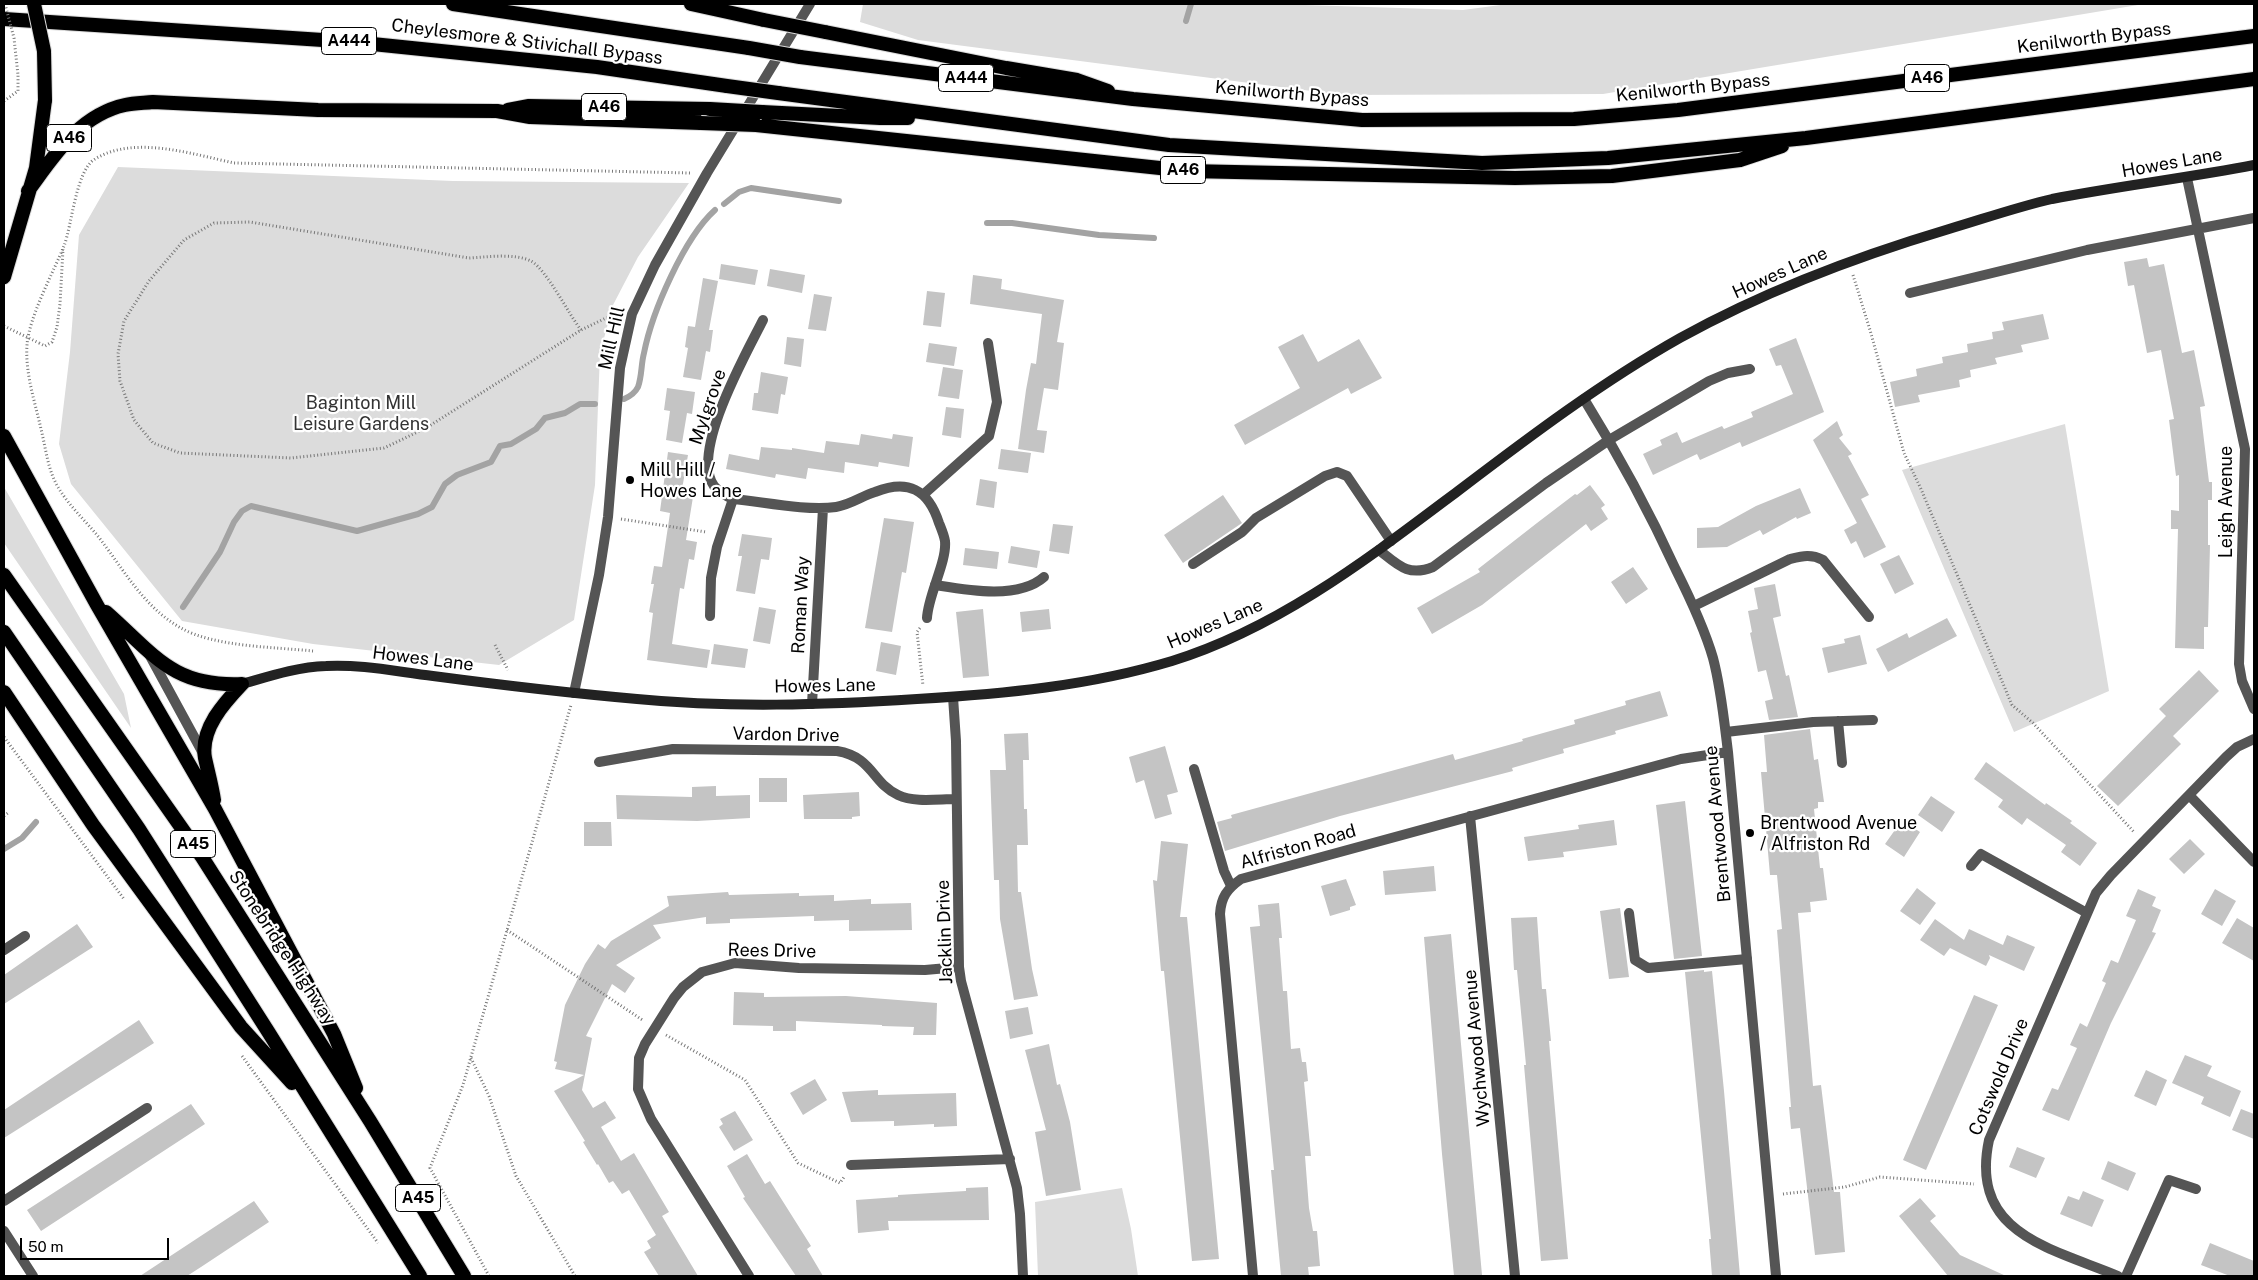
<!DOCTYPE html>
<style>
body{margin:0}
#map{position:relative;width:2258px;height:1280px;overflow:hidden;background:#fff;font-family:"Public Sans",sans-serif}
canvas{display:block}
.frame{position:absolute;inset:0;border:5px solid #000;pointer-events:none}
.scale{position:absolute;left:20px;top:1238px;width:149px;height:22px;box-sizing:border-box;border:2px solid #000;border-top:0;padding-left:6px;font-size:15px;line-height:18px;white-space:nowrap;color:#000;-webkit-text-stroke:4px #fff;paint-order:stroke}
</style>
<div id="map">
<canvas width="2258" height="1280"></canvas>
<div class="frame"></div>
<div class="scale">50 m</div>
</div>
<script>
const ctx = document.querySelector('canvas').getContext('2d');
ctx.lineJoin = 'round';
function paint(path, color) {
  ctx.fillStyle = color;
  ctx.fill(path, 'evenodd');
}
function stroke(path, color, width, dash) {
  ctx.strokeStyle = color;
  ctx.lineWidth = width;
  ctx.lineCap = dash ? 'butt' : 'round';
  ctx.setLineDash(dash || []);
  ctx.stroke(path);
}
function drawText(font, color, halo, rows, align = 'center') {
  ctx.font = font + ' "Public Sans",sans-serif';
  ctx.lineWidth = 4.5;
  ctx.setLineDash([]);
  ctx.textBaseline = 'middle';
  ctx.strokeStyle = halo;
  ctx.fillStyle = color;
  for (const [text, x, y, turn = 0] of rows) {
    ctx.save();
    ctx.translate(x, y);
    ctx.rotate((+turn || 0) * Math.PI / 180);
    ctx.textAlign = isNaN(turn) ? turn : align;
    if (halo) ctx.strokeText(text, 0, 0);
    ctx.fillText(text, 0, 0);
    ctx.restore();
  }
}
const green = new Path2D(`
 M863 4H1273L1463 10 1508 4H2144L1603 94 1342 95 918 40 860 22Z
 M118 167 453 181 689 183 638 257 613 305 600 353 595 485 574 620 499 665 313 644 182 621 71 484 59 444 70 352 79 235Z
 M2065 424 2109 691 2014 732 1902 470Z
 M4 487 124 694 131 728 4 543Z
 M1122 1188 1131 1229 1138 1276H1038L1035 1202Z`);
const stream = new Path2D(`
 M1186 21 1191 4
 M724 204 739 192 751 188 839 201
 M987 223H1012L1099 235 1154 238
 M624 399C631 396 635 393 638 387 642 376 641 364 644 353 652 312 684 238 715 210
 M183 607 220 552 234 522 242 511 251 506 357 531 418 514 432 507 445 484 457 475 491 462 500 446 511 444 536 429 545 418 565 413 580 404H595
 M4 849 22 838 36 822`);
const building = new Path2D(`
 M2147 258 2149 267 2164 264 2182 353 2194 350 2205 406 2200 407 2209 482H2212V500H2208V545H2210L2208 627H2204V649L2175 648 2178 529H2171V510L2179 511V475L2176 476 2169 420 2174 419 2161 350 2147 353 2134 285 2128 286 2124 262Z
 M721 264 758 270 755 285 719 279Z
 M770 269 805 275 802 293 767 286Z
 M973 275 1002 279 1001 289 1064 300 1057 342 1064 343 1058 390 1044 388 1037 430 1047 431 1044 453 1018 449 1026 390 1031 363 1036 364 1042 314 970 304Z
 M703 278 718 281 709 330H713L710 352 706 351 701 380 683 377 688 348 685 347 688 326 695 327Z
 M927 291 945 293 941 327 923 325Z
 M814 294 832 297 826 331 808 329Z
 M2043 314 2049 339 2021 345 2023 352 1995 358 1997 364 1970 370 1971 377 1959 380 1960 387 1918 395 1920 402 1895 407 1890 382 1917 376 1916 369 1943 363 1942 357 1968 352 1967 344 1993 339 1992 332 2004 330 2002 322Z
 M1303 334 1318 362 1359 339 1382 378 1351 394 1348 388 1245 445 1234 425 1300 388 1278 347Z
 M787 337 804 339 801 367 784 364Z
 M1796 338 1824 412 1742 447 1740 442 1700 460 1697 454 1653 475 1643 454 1662 445 1660 440 1677 432 1682 443 1722 426 1724 429 1753 417 1751 412 1793 394 1781 365 1776 366 1769 349Z
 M929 343 957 347 954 366 926 362Z
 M943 367 963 370 959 399 938 396Z
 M761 372 788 377 785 395 781 394 778 414 752 410 754 393H758Z
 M667 388 695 392 692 414 687 413 682 443 666 440 670 411 664 410Z
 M946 407 964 409 961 438 942 435Z
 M1837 421 1843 435 1839 438 1852 454 1848 456 1869 495 1861 499 1886 547 1864 558 1856 541 1851 544 1844 530 1857 523 1813 440Z
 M861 434 892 439 893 434 913 437 909 467 879 462 878 467 845 462 844 473 808 468 806 479 776 474 775 478 726 469 729 454 759 460 761 447 792 450V448L824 453 826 441 859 445Z
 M1001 449 1031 453 1028 473 998 469Z
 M668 452 688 455 681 495 693 497 686 540 697 542 694 560 689 559 684 589 680 588 672 644 710 650 707 668 647 660 653 613 649 612 654 584H651L654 566 662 567 670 513 660 511Z
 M980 479 997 482 994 508 976 505Z
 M1590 485 1605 505 1601 508 1608 519 1591 531 1586 524 1482 605 1432 634 1417 608 1480 572 1478 569 1537 523 1575 494 1577 495Z
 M1800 488 1811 513 1797 519 1796 517 1763 535 1760 530 1727 547 1697 548V528L1718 527 1756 506Z
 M1223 495 1242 523 1183 563 1164 535Z
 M884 518 914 522 906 573 902 572 892 632 865 628Z
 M1053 524 1073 526 1069 554 1049 551Z
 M742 534 772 538 769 560 761 559 755 594 736 591 742 556H738Z
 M1011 546 1040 551 1037 568 1008 563Z
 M965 548 999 552 997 569 963 565Z
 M1899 555 1914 584 1895 594 1880 564Z
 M1633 567 1648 589 1626 604 1611 582Z
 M1775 584 1781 616 1773 618 1786 676 1789 675 1798 717 1769 720 1765 701 1773 699 1766 670 1758 672 1750 633 1752 632 1748 611 1758 609 1754 588Z
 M759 607 776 610 770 644 753 641Z
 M983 609 989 676 963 678 956 612Z
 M1049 609 1051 629 1022 632 1020 612Z
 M1947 618 1957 636 1888 672 1876 649 1907 633 1909 638Z
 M1860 635 1867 664 1828 673 1822 648 1845 643 1844 639Z
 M881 642 901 646 896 675 876 671Z
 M714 644 748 649 745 668 711 664Z
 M2199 670 2219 691 2173 736 2181 744 2118 806 2097 786 2166 716 2159 709Z
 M1660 691 1668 716 1615 731 1616 734 1563 749 1564 753 1512 768 1513 771 1340 816 1225 851 1217 822 1232 818 1231 815 1453 754 1455 760 1523 741 1522 739 1575 724 1574 720 1626 705 1625 701Z
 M1810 729 1814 760 1818 759 1824 802H1818V808L1814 809 1820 868H1823L1827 900 1810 902 1811 912 1798 913 1813 1086 1821 1085 1834 1192H1840L1845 1252 1815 1255 1800 1128 1791 1129 1789 1107H1791L1777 930 1782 929 1777 875H1770L1761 772H1767L1764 735Z
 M1028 733 1029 760H1023L1024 809H1027L1028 845H1017L1018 892H1021L1032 969 1038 996 1014 1000 1000 919 999 880H994L990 770H1006L1004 734Z
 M1165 746 1178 792 1167 795 1172 814 1155 819 1144 780 1136 783 1129 757Z
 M1986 762 2045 805 2046 803 2072 821 2070 823 2097 843 2080 866 2061 852 2066 845 2027 818 2022 825 1998 807 2003 800 1974 779Z
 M759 778H787V802H759Z
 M716 786V796L750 795V818L697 821 617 819 616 795 692 797V787Z
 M859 792 860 816 852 817V819H804L803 795Z
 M1931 796 1955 812 1942 832 1918 815Z
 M1685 801 1702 956 1674 959 1656 805Z
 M1614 820 1617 845 1563 852 1564 857 1528 861 1524 837 1579 829 1578 825Z
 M1902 820 1920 832 1904 857 1885 844Z
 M584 822H611L612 846H584Z
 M2190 839 2205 854 2184 874 2169 859Z
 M1161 841 1188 844 1180 917H1187L1219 1259 1192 1261 1164 971H1161L1153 880 1157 881Z
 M1434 866 1436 891 1385 895 1383 871Z
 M1346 879 1356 905 1350 907V910L1330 916 1321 886Z
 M1917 888 1936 903 1920 925 1900 911Z
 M2138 889 2156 897 2152 906 2161 910 2152 932 2156 933 2111 1023 2069 1121 2042 1110 2052 1088 2058 1090 2077 1048 2070 1045 2080 1023 2087 1027 2106 983 2102 981 2111 960 2118 963 2136 920 2126 916Z
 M2215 889 2236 901 2222 926 2201 914Z
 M728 892 729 895 799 893V896L834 895V901L871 899V904L911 903 912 930 849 931V920L814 921V916L730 919V923L706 924V917L653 925 661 938 616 965 635 978 625 993 612 984 586 1036 592 1038 582 1090 593 1108 605 1101 616 1118 601 1127 621 1161 634 1153 669 1212 662 1216 698 1276H659L644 1252 651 1248 647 1241 656 1235 629 1190 622 1194 613 1181 609 1183 598 1164 597 1165 583 1142 585 1141 554 1091 584 1075 555 1069 557 1062 554 1061 565 1005 585 964 598 944 605 949 611 941 669 906 667 896Z
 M1279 903 1282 938H1279L1283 991H1287L1291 1049 1300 1048 1302 1062H1306L1308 1081 1304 1082 1311 1156H1305L1309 1208 1313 1231H1317L1320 1266 1308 1267 1309 1276H1281L1271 1170H1274L1250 927 1260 926 1258 905Z
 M1620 908 1629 977 1609 979 1600 911Z
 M1537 917 1542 989H1546L1551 1041H1549L1568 1259 1541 1261 1524 1065H1526L1517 970H1514L1511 918Z
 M2237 918 2254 928V961L2222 943Z
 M1935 919 1964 940 1969 929 2003 945 2007 935 2035 947 2024 971 1989 955 1990 958 1986 966 1950 948 1944 956 1920 940Z
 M77 924 93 947 4 1004V975Z
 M1451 934 1482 1275 1467 1276H1454L1442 1154 1424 937Z
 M1704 970V972L1712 971 1724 1091 1740 1276H1712L1709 1239H1711L1685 972Z
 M734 992 764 993V997L846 996 937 1003 936 1035H913L914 1027 882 1026V1025L796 1021V1031H773V1026L733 1025Z
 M1974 995 1998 1005 1926 1170 1903 1160Z
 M1028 1007 1033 1034 1010 1039 1005 1011Z
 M139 1020 154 1043 4 1138V1110Z
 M1049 1044 1057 1085 1060 1084 1070 1122 1081 1190 1046 1196 1035 1132 1046 1130 1025 1050Z
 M2185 1055 2212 1066 2207 1076 2241 1091 2230 1117 2201 1104 2204 1097 2172 1083Z
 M2146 1070 2167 1080 2156 1106 2134 1096Z
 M815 1079 827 1100 803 1115 790 1093Z
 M878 1090V1095L956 1093 957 1126 934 1127V1124L894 1126V1121L851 1122 842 1092Z
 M191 1104 205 1124 41 1231 27 1210Z
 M2241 1109 2254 1114V1139L2232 1130Z
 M735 1111 753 1140 734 1151 719 1127 723 1124 720 1119Z
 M2017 1147 2045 1158 2036 1178 2009 1167Z
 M747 1154 765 1184 770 1181 811 1246 807 1249 823 1276H796L743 1198 745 1197 727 1166Z
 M2108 1161 2136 1173 2128 1191 2101 1179Z
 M988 1187 989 1220 888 1221 889 1230 858 1233 856 1200 898 1197V1195L966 1191V1188Z
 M2083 1191 2104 1200 2092 1227 2060 1214 2068 1196 2079 1200Z
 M1920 1198 1936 1216 1930 1221 1960 1255 2006 1276H1948L1899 1216Z
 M254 1201 269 1222 201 1267 187 1276H140Z
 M2210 1243 2254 1261V1276H2230L2201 1265Z`);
const path = new Path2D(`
 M4 101 18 91V75
 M1853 275 1870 330 1904 453 1921 489 2012 705 2033 723 2134 832
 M581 330C568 313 546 269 531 261 515 253 486 257 469 258L250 222 214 223 184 240 149 281 124 321 118 354 120 381 134 420 153 443 180 453 291 458 384 448 426 428 581 330 606 318 616 317
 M39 343 45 346 52 342 57 327 60 304 63 249
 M621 519 706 532
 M920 628 917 632 923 686
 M495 645 508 670
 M313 651C275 647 214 647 181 628 143 607 123 568 97 535 82 517 62 499 53 477 47 462 45 445 41 429 35 402 25 373 27 345 29 317 53 273 64 246 72 225 76 170 95 159 134 135 192 154 234 163L691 173
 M4 737 124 899
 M4 816 8 813
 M507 930 644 1021
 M666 1035 745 1080 798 1163 840 1183 844 1177
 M242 1056 378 1243
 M471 1058 489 1096 516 1176 575 1276
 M1783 1194 1845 1187 1880 1177 1974 1184
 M489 1276 430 1168 463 1085 571 705`);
const service = new Path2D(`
 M1193 564 1242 532 1256 518 1325 476 1337 472 1347 476 1391 541
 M935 585C966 590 1018 600 1044 577
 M149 654 204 755
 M1838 721 1842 763
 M1726 732 1813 722 1873 720
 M1194 769 1224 871 1231 886
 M1629 913 1635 960 1648 968 1747 959`);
const minor = new Path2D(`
 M2187 178 2245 449 2239 664 2242 681 2254 709
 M1910 293 2087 250 2254 218
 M1584 399C1618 454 1649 511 1676 570 1690 598 1704 627 1713 658 1721 688 1724 720 1728 752L1776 1276
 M924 494 989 436 997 402 988 343
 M733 499C764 502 806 511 836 507 850 505 862 496 875 492 908 479 928 489 939 523 941 528 944 535 945 541 947 562 928 595 927 618
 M1379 550C1398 565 1408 577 1433 567L1546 483 1609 440 1709 381 1728 373 1750 369
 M1694 606 1790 559C1803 556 1811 554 1823 560L1869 617
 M710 616 711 578 717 547 733 499C726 496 719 492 714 486 690 452 746 354 763 320
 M953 697 956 741 959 967 961 981 1017 1188 1020 1214 1023 1276
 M812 704 823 508
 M599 762 673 749 837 751C873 757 872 783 898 795 915 803 938 799 956 799
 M2189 795 2254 862
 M1470 816 1515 1276
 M1971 866 1981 854 2087 913
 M4 950 25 936
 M851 1165 1010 1159
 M4 1201 147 1108
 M4 1231 33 1276
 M749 1276 651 1119 638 1089 639 1058 645 1044 674 998 683 987 702 972 735 963 799 968 925 970 959 967
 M1253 1276 1220 914C1221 897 1227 889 1241 879L1681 759 1728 752
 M2118 1276C2051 1248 1969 1234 1989 1140L2096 893 2111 875 2226 757 2237 747 2254 739
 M2126 1276 2169 1180 2196 1189`);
const tertiary = new Path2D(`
 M574 693 599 575 608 517 620 368 632 314 655 265 707 173 810 4`);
const secondary = new Path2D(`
 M242 684C270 676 297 667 326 666 361 664 398 672 433 676 501 685 569 693 637 699 729 708 824 705 917 699 1003 694 1089 686 1172 661 1279 628 1370 557 1458 491 1529 437 1602 382 1680 338 1765 291 1855 257 1949 229 1983 219 2017 207 2052 199 2119 186 2187 178 2254 165`);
const trunk = new Path2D(`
 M453 4 749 48
 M691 4 764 20
 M4 19 353 42 597 67 727 86
 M825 32 1006 68 1077 80 1108 91
 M800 57 1133 99 1362 120 1574 119 1678 110 2254 36
 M778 93 1169 145 1482 163 1608 158 1806 138 2254 79
 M508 110 529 106 710 109
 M762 112 880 118H908
 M756 125 1188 171 1515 178 1612 176 1740 160 1782 146
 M28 191C54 156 79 115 125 105 134 103 144 103 153 102L318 110 497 111 530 117 701 123
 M4 277 36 168 45 100
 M4 436 97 605 215 809 334 1034 356 1088
 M4 575 202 857 370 1121 464 1276
 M106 612C154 654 172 687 242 684
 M4 632 139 829 269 1033 420 1276
 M4 692 93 825 241 1027 292 1083
 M214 800C212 786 208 772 205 758 200 729 224 703 242 684`);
const pathBridge = new Path2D(`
 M5 4 14 38 18 75
 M4 326 39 343`);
const trunkBridge = new Path2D(`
 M34 4 44 51 45 100
 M764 20 825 32
 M749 48 800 57
 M727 86 778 93
 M710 109 762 112
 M701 123 756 125`);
const markers = [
 [630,480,5,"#000"],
 [1750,833,5,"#000"]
];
const shields = [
 [349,41,55],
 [966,78,55],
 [1927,78,45],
 [604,107,45],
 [69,138,45],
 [1183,170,45],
 [193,844,45],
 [418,1198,45]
];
const shieldNames = [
 ["A444",349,41],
 ["A444",966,78],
 ["A46",1927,78],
 ["A46",604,107],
 ["A46",69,138],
 ["A46",1183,170],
 ["A45",193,844],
 ["A45",418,1198]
];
const streetNames = [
 ["Kenilworth Bypass",2094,38,-7],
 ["Cheylesmore & Stivichall Bypass",527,42,7],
 ["Kenilworth Bypass",1693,88,-6],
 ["Kenilworth Bypass",1292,94,5],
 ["Howes Lane",2172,163,-10],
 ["Howes Lane",1780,273,-24],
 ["Mill Hill",612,338,-77],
 ["Mylgrove",708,407,-71],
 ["Leigh Avenue",2226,502,-90],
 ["Roman Way",801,605,-87],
 ["Howes Lane",1215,624,-23],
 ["Howes Lane",423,659,7],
 ["Howes Lane",825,686,-1],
 ["Vardon Drive",786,735,1],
 ["Brentwood Avenue",1718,824,-95],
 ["Alfriston Road",1298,847,-16],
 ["Jacklin Drive",945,932,-92],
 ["Stonebridge Highway",282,948,57],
 ["Rees Drive",772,951,1],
 ["Wychwood Avenue",1477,1048,-95],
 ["Cotswold Drive",1999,1077,-67]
];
const parkNames = [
 ["Baginton Mill",361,403],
 ["Leisure Gardens",361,424]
];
const poiNames = [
 ["Mill Hill /",640,470],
 ["Howes Lane",640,491],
 ["Brentwood Avenue",1760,823],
 ["/ Alfriston Rd",1760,844]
];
paint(green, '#dcdcdc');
stroke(stream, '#a3a3a3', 6);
paint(building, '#c4c4c4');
stroke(trunk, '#dbdbdb', 16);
stroke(path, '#777', 3, [1, 2.5]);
stroke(service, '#555', 10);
stroke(minor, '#555', 10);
stroke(tertiary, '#555', 10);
stroke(secondary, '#222', 10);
stroke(trunk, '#000', 14);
stroke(trunkBridge, '#dbdbdb', 16, []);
stroke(pathBridge, '#777', 3, [1, 2.5]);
stroke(trunkBridge, '#000', 14);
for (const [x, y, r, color] of markers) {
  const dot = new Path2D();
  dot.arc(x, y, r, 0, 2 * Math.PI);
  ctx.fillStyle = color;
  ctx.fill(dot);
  stroke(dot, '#fff', 2);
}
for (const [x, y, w] of shields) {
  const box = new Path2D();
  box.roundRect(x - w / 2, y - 13.5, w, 27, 4);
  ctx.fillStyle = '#fff';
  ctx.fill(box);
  stroke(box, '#000', 1);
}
drawText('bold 16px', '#000', null, shieldNames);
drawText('18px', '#000', '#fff', streetNames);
drawText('18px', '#333', '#fff', parkNames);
drawText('18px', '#000', '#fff', poiNames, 'left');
</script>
